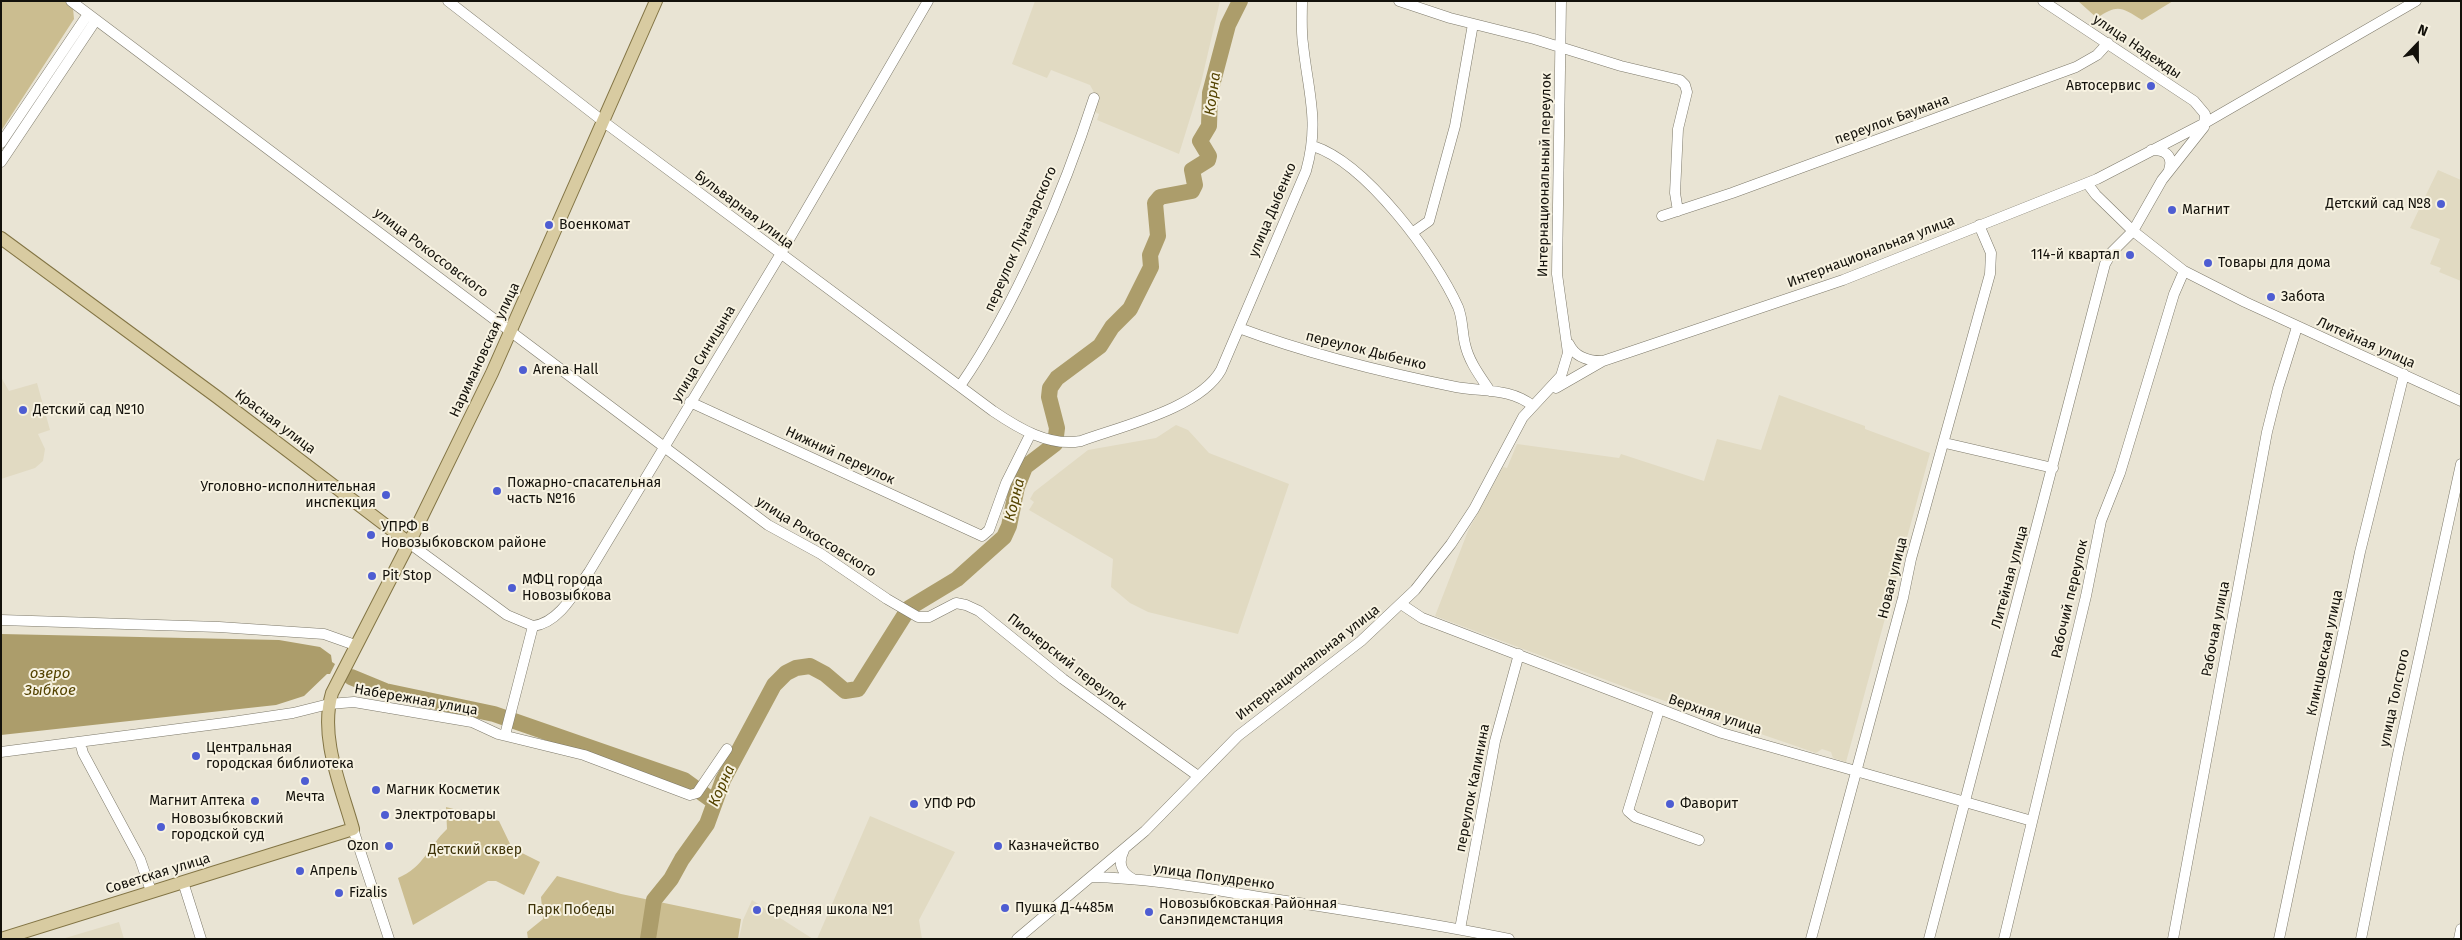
<!DOCTYPE html>
<meta charset="utf-8">
<style>
body{margin:0}
#map{position:relative;width:2462px;height:940px;overflow:hidden;background:#e9e4d4;font-family:"Fira Sans",sans-serif}
canvas{display:block}
.frame{position:absolute;inset:0;border:2px solid #13110b;pointer-events:none}
.north{position:absolute;left:2392px;top:20px;width:50px;height:50px;-webkit-text-stroke:4px #f7f2e1;paint-order:stroke;rotate:22deg;font-size:14px;font-weight:700;line-height:20px;text-align:center;color:#13110b}
.north::after{content:'';display:block;margin:auto;width:18px;height:22px;background:#13110b;clip-path:polygon(50% 0,100% 100%,50% 72%,0 100%)}
</style>
<div id="map">
<canvas width="2462" height="940"></canvas>
<div class="frame"></div>
<div class="north">N</div>
</div>
<script>
const ctx = document.querySelector('canvas').getContext('2d');
ctx.lineJoin = 'round';
function paint(path, color) {
  ctx.fillStyle = color;
  ctx.fill(path, 'evenodd');
}
function stroke(path, color, width, dash) {
  ctx.strokeStyle = color;
  ctx.lineWidth = width;
  ctx.lineCap = dash ? 'butt' : 'round';
  ctx.setLineDash(dash || []);
  ctx.stroke(path);
}
function drawText(font, color, halo, rows, align = 'center') {
  ctx.font = font + ' "Fira Sans",sans-serif';
  ctx.lineWidth = 4;
  ctx.setLineDash([]);
  ctx.textBaseline = 'middle';
  ctx.strokeStyle = halo;
  ctx.fillStyle = color;
  for (const [text, x, y, turn = 0] of rows) {
    ctx.save();
    ctx.translate(x, y);
    ctx.rotate((+turn || 0) * Math.PI / 180);
    ctx.textAlign = isNaN(turn) ? turn : align;
    if (halo) ctx.strokeText(text, 0, 0);
    ctx.fillText(text, 0, 0);
    ctx.restore();
  }
}
const built = new Path2D(`
 M1035 1H1220L1201 83 1179 154 1097 120 1099 114 1092 111 1097 98 1090 85 1051 70 1047 78 1012 64Z
 M2438 170 2461 180V281L2439 272 2441 268 2430 264 2440 239 2410 228Z
 M1 377 9 391 37 383 50 430 38 434 45 449 43 461 35 468 1 479Z
 M1779 395 1865 426V429L1930 453 1846 762 1833 758 1831 752 1822 749 1816 753 1633 690 1435 616 1468 531 1503 467 1507 468 1517 444 1619 458 1621 454 1704 481 1717 439 1761 450Z
 M1176 425 1188 430 1209 453 1289 484 1238 634 1148 612 1130 603 1111 587 1113 559 1029 510 1034 502 1030 499 1034 492 1088 450 1156 438Z
 M870 816 955 852 919 920 922 939H817Z
 M752 900 813 939H739L743 920Z
 M119 922 124 939H62Z`);
const green = new Path2D(`
 M1 1H67L73 8 74 19 1 131Z
 M2078 1H2173L2142 20C2121 7 2118 4 2097 18Z
 M446 807 499 821 512 848 540 862 524 895 496 881H488L413 925 398 878C424 867 428 847 447 829Z
 M557 876 621 894 741 919 738 939H528L527 932 543 919 541 897Z`);
const water = new Path2D(`
 M1 634 279 640 320 647 331 655 332 662 335 664 330 674H327L304 696 276 705 1 735Z`);
const river = new Path2D(`
 M351 677 385 691 494 714 684 780 713 801
 M648 939 654 900 671 879 682 859 707 824 723 780 774 685 786 673 796 668 810 666 825 674 845 691 858 689 909 608 957 579 1004 537 1009 526 1017 487 1025 467 1055 444 1057 428 1049 397 1050 388 1057 378 1100 346 1112 327 1130 309 1151 267 1150 255 1158 236 1155 203 1160 197 1192 191 1195 185 1192 170 1208 160 1209 156 1200 141 1209 126 1210 93 1228 25 1240 1`);
const minor = new Path2D(`
 M71 1 768 525 821 554 887 599 918 617H929L956 603 966 605 979 611 1063 679 1198 776
 M448 1 604 122 993 411C1018 428 1049 447 1081 441 1122 426 1200 408 1221 370L1306 171C1320 122 1308 92 1303 44 1301 30 1302 15 1302 1
 M1399 1 1450 18 1534 39 1621 66 1680 80 1685 85 1687 92 1678 129 1675 193 1678 211
 M1 143 88 14
 M1313 146C1366 163 1435 256 1458 307 1463 319 1462 332 1465 344 1469 362 1480 376 1490 391
 M2151 150C2164 149 2174 155 2169 170
 M1 162 96 20
 M2087 183 2096 195 2133 231 2184 271 2245 302 2461 401
 M1662 216 1732 193 2076 67 2097 55 2108 43
 M1412 233 1429 221 1455 126 1473 24
 M1239 328C1306 353 1386 373 1456 387 1484 392 1510 388 1533 406
 M1569 344C1575 357 1588 361 1602 361
 M960 386C1016 305 1064 191 1094 98
 M1556 388 1603 361 1843 280 2097 179 2205 123 2416 1
 M690 402 982 536 989 530 1006 483 1031 433
 M1945 443 2053 468
 M409 543 507 615 533 626
 M1401 604 1422 618 1722 733 2032 821
 M1 620 219 627 324 634 355 645
 M1659 710 1628 811 1635 817 1699 840
 M505 735 533 626C559 623 575 592 589 572L780 255 928 1
 M80 742 83 753 140 859 151 891
 M1 752 232 722 293 713 329 704 354 702 472 722 498 734 584 755 690 795 697 793 727 749
 M353 829 389 939
 M1124 850C1118 862 1120 872 1133 879
 M1091 877C1152 878 1213 890 1273 899 1352 911 1431 923 1509 939
 M183 882 201 939
 M1460 929 1495 741 1519 654
 M1017 939 1145 831 1238 736 1361 641 1415 590 1451 544 1474 509 1523 417 1561 376 1568 353 1557 274 1561 1
 M1811 939 1903 598 1911 559 1990 274 1991 253 1979 225
 M1929 939 2105 264 2112 252 2133 231 2162 180 2204 127 2205 114 2194 101 2043 1
 M2004 939 2086 596 2101 521 2120 473 2174 294 2184 271
 M2173 939 2267 432 2278 388 2297 327
 M2279 939 2360 552 2404 374
 M2361 939 2398 754 2461 464
 M2459 939 2461 929`);
const major = new Path2D(`
 M1 238 217 397 409 543
 M1 939 353 829C341 786 319 737 332 693L409 543 492 373 656 1`);
const markers = [
 [2151,86,5,"#4e5dd2"],
 [2441,204,5,"#4e5dd2"],
 [2172,210,5,"#4e5dd2"],
 [549,225,5,"#4e5dd2"],
 [2130,255,5,"#4e5dd2"],
 [2208,263,5,"#4e5dd2"],
 [2271,297,5,"#4e5dd2"],
 [523,370,5,"#4e5dd2"],
 [23,410,5,"#4e5dd2"],
 [497,491,5,"#4e5dd2"],
 [386,495,5,"#4e5dd2"],
 [371,535,5,"#4e5dd2"],
 [372,576,5,"#4e5dd2"],
 [512,588,5,"#4e5dd2"],
 [196,756,5,"#4e5dd2"],
 [305,781,5,"#4e5dd2"],
 [376,790,5,"#4e5dd2"],
 [255,801,5,"#4e5dd2"],
 [914,804,5,"#4e5dd2"],
 [1670,804,5,"#4e5dd2"],
 [385,815,5,"#4e5dd2"],
 [161,827,5,"#4e5dd2"],
 [389,846,5,"#4e5dd2"],
 [998,846,5,"#4e5dd2"],
 [300,871,5,"#4e5dd2"],
 [339,893,5,"#4e5dd2"],
 [1005,908,5,"#4e5dd2"],
 [757,910,5,"#4e5dd2"],
 [1149,912,5,"#4e5dd2"]
];
const streetNames = [
 ["улица Надежды",2137,47,34],
 ["переулок Баумана",1892,120,-20],
 ["Интернациональный переулок",1545,175,-89],
 ["Бульварная улица",744,210,37],
 ["улица Дыбенко",1273,210,-67],
 ["переулок Луначарского",1021,239,-66],
 ["Интернациональная улица",1871,252,-21],
 ["улица Рокоссовского",431,253,37],
 ["Литейная улица",2366,343,24],
 ["Наримановская улица",485,350,-65],
 ["переулок Дыбенко",1366,351,14],
 ["улица Синицына",704,354,-59],
 ["Красная улица",275,422,37],
 ["Нижний переулок",840,456,25],
 ["улица Рокоссовского",816,537,32],
 ["Литейная улица",2010,577,-75],
 ["Новая улица",1893,578,-76],
 ["Рабочий переулок",2070,599,-77],
 ["Рабочая улица",2216,629,-79],
 ["Клинцовская улица",2325,653,-78],
 ["Пионерский переулок",1067,662,38],
 ["Интернациональная улица",1308,663,-38],
 ["улица Толстого",2395,698,-78],
 ["Набережная улица",416,700,10],
 ["Верхняя улица",1715,715,19],
 ["переулок Калинина",1473,788,-79],
 ["Советская улица",158,874,-17],
 ["улица Попудренко",1214,877,8]
];
const poiNames = [
 ["Автосервис",2141,86,"right"],
 ["Детский сад №8",2431,204,"right"],
 ["Магнит",2182,210],
 ["Военкомат",559,225],
 ["114-й квартал",2120,255,"right"],
 ["Товары для дома",2218,263],
 ["Забота",2281,297],
 ["Arena Hall",533,370],
 ["Детский сад №10",33,410],
 ["Пожарно-спасательная",507,483],
 ["часть №16",507,499],
 ["Уголовно-исполнительная",376,487,"right"],
 ["инспекция",376,503,"right"],
 ["УПРФ в",381,527],
 ["Новозыбковском районе",381,543],
 ["Pit Stop",382,576],
 ["МФЦ города",522,580],
 ["Новозыбкова",522,596],
 ["Центральная",206,748],
 ["городская библиотека",206,764],
 ["Магник Косметик",386,790],
 ["Мечта",305,797,"center"],
 ["Магнит Аптека",245,801,"right"],
 ["УПФ РФ",924,804],
 ["Фаворит",1680,804],
 ["Электротовары",395,815],
 ["Новозыбковский",171,819],
 ["городской суд",171,835],
 ["Ozon",379,846,"right"],
 ["Казначейство",1008,846],
 ["Апрель",310,871],
 ["Fizalis",349,893],
 ["Новозыбковская Районная",1159,904],
 ["Санэпидемстанция",1159,920],
 ["Пушка Д-4485м",1015,908],
 ["Средняя школа №1",767,910]
];
const parkNames = [
 ["Детский сквер",475,850],
 ["Парк Победы",571,910]
];
const waterNames = [
 ["Корна",1213,94,-82],
 ["Корна",1015,500,-76],
 ["озеро",50,674],
 ["Зыбкое",50,691],
 ["Корна",722,786,-66]
];
paint(built, '#e1dac2');
paint(green, '#cbbd90');
paint(water, '#ac9d6b');
stroke(river, '#ac9d6b', 16);
stroke(minor, '#7d796a', 11);
stroke(major, '#827444', 14);
stroke(minor, '#fff', 10);
stroke(major, '#d8cba1', 12);
for (const [x, y, r, color] of markers) {
  const dot = new Path2D();
  dot.arc(x, y, r, 0, 2 * Math.PI);
  ctx.fillStyle = color;
  ctx.fill(dot);
  stroke(dot, '#f7f2e1', 2);
}
drawText('14px', '#13110b', '#f7f2e1', streetNames);
drawText('14px', '#13110b', '#f7f2e1', poiNames, 'left');
drawText('14px', '#3e3308', '#f7f2e1', parkNames);
drawText('italic 15px', '#544300', '#f7f2e1', waterNames);
</script>
